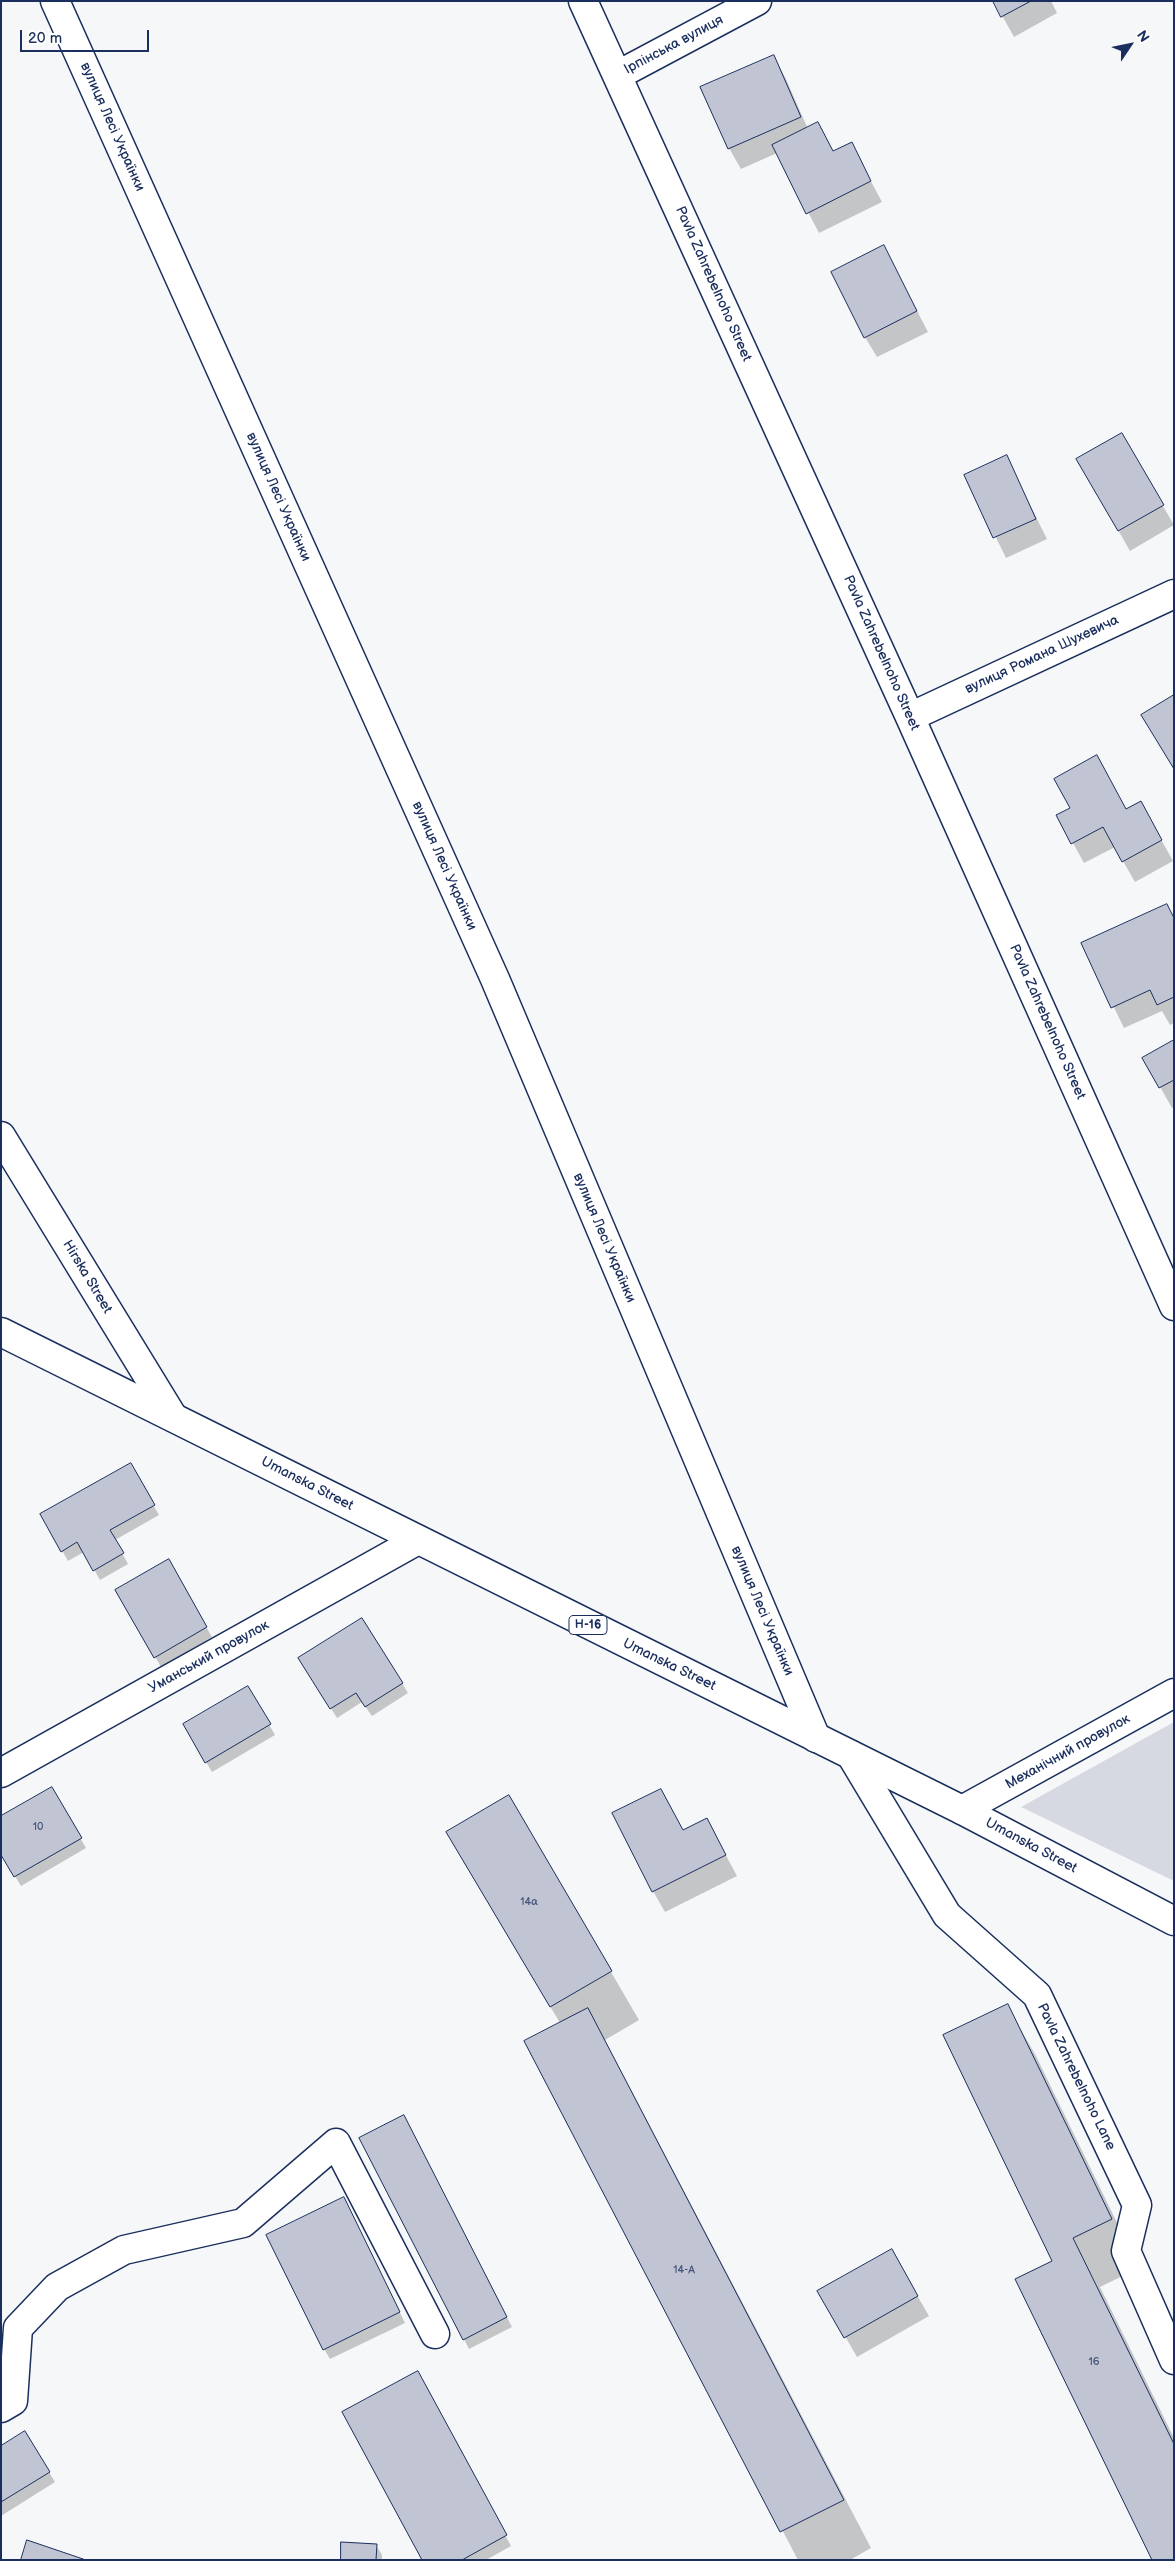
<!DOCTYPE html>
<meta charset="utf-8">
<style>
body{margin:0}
#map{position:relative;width:1175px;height:2561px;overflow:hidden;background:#f6f7f9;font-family:"Balsamiq Sans",sans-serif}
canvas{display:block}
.frame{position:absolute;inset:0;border:2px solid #1b2f5e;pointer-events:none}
.north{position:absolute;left:1105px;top:20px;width:50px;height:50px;-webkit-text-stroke:4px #fff;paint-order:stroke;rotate:56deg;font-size:14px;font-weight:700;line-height:20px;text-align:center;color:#1b2f5e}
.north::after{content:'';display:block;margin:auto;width:18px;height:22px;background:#1b2f5e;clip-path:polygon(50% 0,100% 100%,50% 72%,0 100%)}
.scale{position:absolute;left:20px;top:30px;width:129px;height:22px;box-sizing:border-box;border:2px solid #1b2f5e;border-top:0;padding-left:6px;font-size:15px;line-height:18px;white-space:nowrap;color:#1b2f5e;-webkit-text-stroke:4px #fff;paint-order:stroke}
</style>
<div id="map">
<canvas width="1175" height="2561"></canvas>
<div class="frame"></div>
<div class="north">N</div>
<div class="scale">20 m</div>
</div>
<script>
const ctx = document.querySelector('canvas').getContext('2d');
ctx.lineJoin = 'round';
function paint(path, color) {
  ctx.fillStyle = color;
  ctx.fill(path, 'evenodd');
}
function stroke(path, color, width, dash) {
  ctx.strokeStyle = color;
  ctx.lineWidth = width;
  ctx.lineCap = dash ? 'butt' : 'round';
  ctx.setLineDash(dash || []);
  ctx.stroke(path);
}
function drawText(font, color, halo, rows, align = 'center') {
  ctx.font = font + ' "Balsamiq Sans",sans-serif';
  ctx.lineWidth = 5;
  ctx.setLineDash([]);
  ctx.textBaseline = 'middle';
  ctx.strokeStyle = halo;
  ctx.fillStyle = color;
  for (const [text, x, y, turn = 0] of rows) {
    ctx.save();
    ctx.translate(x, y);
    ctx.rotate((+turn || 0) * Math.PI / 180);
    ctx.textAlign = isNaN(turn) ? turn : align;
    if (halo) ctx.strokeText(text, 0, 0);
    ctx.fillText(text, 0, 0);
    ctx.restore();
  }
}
const green = new Path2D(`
 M1174 1722V1881L1021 1807Z`);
const shadow = new Path2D(`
 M994 1H1051L1057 13 1014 37Z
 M774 57 785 77 808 129 818 124 834 152 851 144 882 202 819 233 777 153 741 169 729 148Z
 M884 247 928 332 877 357 865 337Z
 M1121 434 1174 525 1130 551 1078 459Z
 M1006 457 1047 539 1006 558 966 476Z
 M1126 810 1152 823 1173 861 1135 882 1115 847 1084 863 1073 843Z
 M1174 918V1023L1170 1025 1162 1011 1124 1028 1083 944Z
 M1174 1042V1107L1172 1108 1144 1058Z
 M130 1465 159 1515 115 1540 128 1564 100 1580 84 1552 68 1561 42 1515Z
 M168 1561 212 1637 161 1667 117 1590Z
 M306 1668 402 1683 408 1693 372 1716 362 1702 337 1718Z
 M248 1687 275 1735 212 1772 184 1725Z
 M51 1788 86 1848 21 1886 1 1853Z
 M661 1790 683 1831 707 1820 737 1876 665 1912 653 1891Z
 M476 1881 611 1972 639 2020 605 2040 871 2548 850 2560H798L525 2041 560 2023Z
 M1007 2006 1035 2054 1139 2268 1100 2287 1174 2438V2560L1054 2262Z
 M409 2126 512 2327 469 2349 464 2339Z
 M349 2208 405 2323 330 2359 324 2349Z
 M891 2250 929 2316 857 2357 819 2291Z
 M424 2383 511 2546 486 2560H423Z
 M25 2433 55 2482 1 2516V2448Z
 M376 2545 382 2555V2560H342Z`);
const building = new Path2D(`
 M993 1H1031L1001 17Z
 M774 55 801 117 728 149 700 87Z
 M818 122 833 151 852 142 871 181 806 214 772 145Z
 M884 245 917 311 864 338 831 272Z
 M1122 433 1164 505 1118 531 1076 459Z
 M1007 455 1036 519 993 538 964 475Z
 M1174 695V769L1141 715Z
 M1097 755 1126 809 1141 801 1162 840 1122 862 1103 827 1071 844 1056 815 1070 808 1054 779Z
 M1167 904 1174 918V997L1157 1005 1150 990 1111 1008 1081 943Z
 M1174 1040V1080L1159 1088 1142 1058Z
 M131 1463 155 1505 110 1530 124 1553 93 1571 77 1542 61 1552 40 1514Z
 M169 1559 207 1627 154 1658 115 1590Z
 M362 1618 403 1683 365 1707 356 1693 330 1709 298 1658Z
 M248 1686 271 1724 205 1763 183 1724Z
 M52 1787 82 1838 14 1877 1 1855V1816Z
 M661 1789 683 1830 707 1818 726 1855 652 1892 612 1813Z
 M509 1795 612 1971 550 2007 446 1832Z
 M1008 2004 1112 2219 1073 2238 1174 2444V2560H1152L1015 2279 1052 2261 943 2035Z
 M588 2008 844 2500 780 2532 524 2041Z
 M404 2115 507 2317 463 2340 359 2138Z
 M344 2197 400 2312 323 2350 266 2235Z
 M892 2249 918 2296 844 2338 817 2291Z
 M418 2371 507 2535 462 2560H422L342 2412Z
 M25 2431 50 2472 1 2502V2446Z
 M27 2540 86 2560H21Z
 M341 2542 377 2544 376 2560H341Z`);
const minor = new Path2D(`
 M55 1 495 979 816 1738
 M583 1 910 717 1174 1306
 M618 75 757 1
 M910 717 1174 594
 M1 1136 173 1417
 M851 1755 947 1915 1037 1995 1137 2205 1126 2251 1174 2360
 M1 1773 418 1540
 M962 1810 1174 1693
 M18 2328 57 2287 124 2250 243 2223 336 2143 435 2334
 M1 2408 13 2401 18 2328`);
const major = new Path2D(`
 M1 1332 962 1810 1174 1921`);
const numberNames = [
 ["10",38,1827],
 ["14а",529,1902],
 ["14-А",684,2270],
 ["16",1094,2362]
];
const shields = [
 [588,1625,38]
];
const shieldNames = [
 ["Н-16",588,1625]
];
const streetNames = [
 ["Ірпінська вулиця",674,45,-28],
 ["вулиця Лесі Українки",112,127,66],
 ["Pavla Zahrebelnoho Street",713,284,66],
 ["вулиця Лесі Українки",278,497,66],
 ["Pavla Zahrebelnoho Street",881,653,66],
 ["вулиця Романа Шухевича",1042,655,-25],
 ["вулиця Лесі Українки",444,866,66],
 ["Pavla Zahrebelnoho Street",1047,1022,66],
 ["вулиця Лесі Українки",604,1238,67],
 ["Hirska Street",87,1277,59],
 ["Umanska Street",307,1484,27],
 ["вулиця Лесі Українки",762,1611,67],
 ["Уманський провулок",209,1657,-29],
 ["Umanska Street",669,1665,26],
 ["Механічний провулок",1068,1752,-29],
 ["Umanska Street",1031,1846,28],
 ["Pavla Zahrebelnoho Lane",1076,2077,64]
];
paint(green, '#d6d9e2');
paint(shadow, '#0003');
paint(building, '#c0c4d3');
stroke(building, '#1b2f5e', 1);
stroke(minor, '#1b2f5e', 31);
stroke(major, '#1b2f5e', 31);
stroke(minor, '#fff', 28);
stroke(major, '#fff', 28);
drawText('11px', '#44547b', null, numberNames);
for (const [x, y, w] of shields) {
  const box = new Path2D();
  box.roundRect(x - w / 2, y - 9.5, w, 19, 4);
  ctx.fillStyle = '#fff';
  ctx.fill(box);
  stroke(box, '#1b2f5e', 1);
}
drawText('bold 12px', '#1b2f5e', null, shieldNames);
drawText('14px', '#1b2f5e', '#fff', streetNames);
</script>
